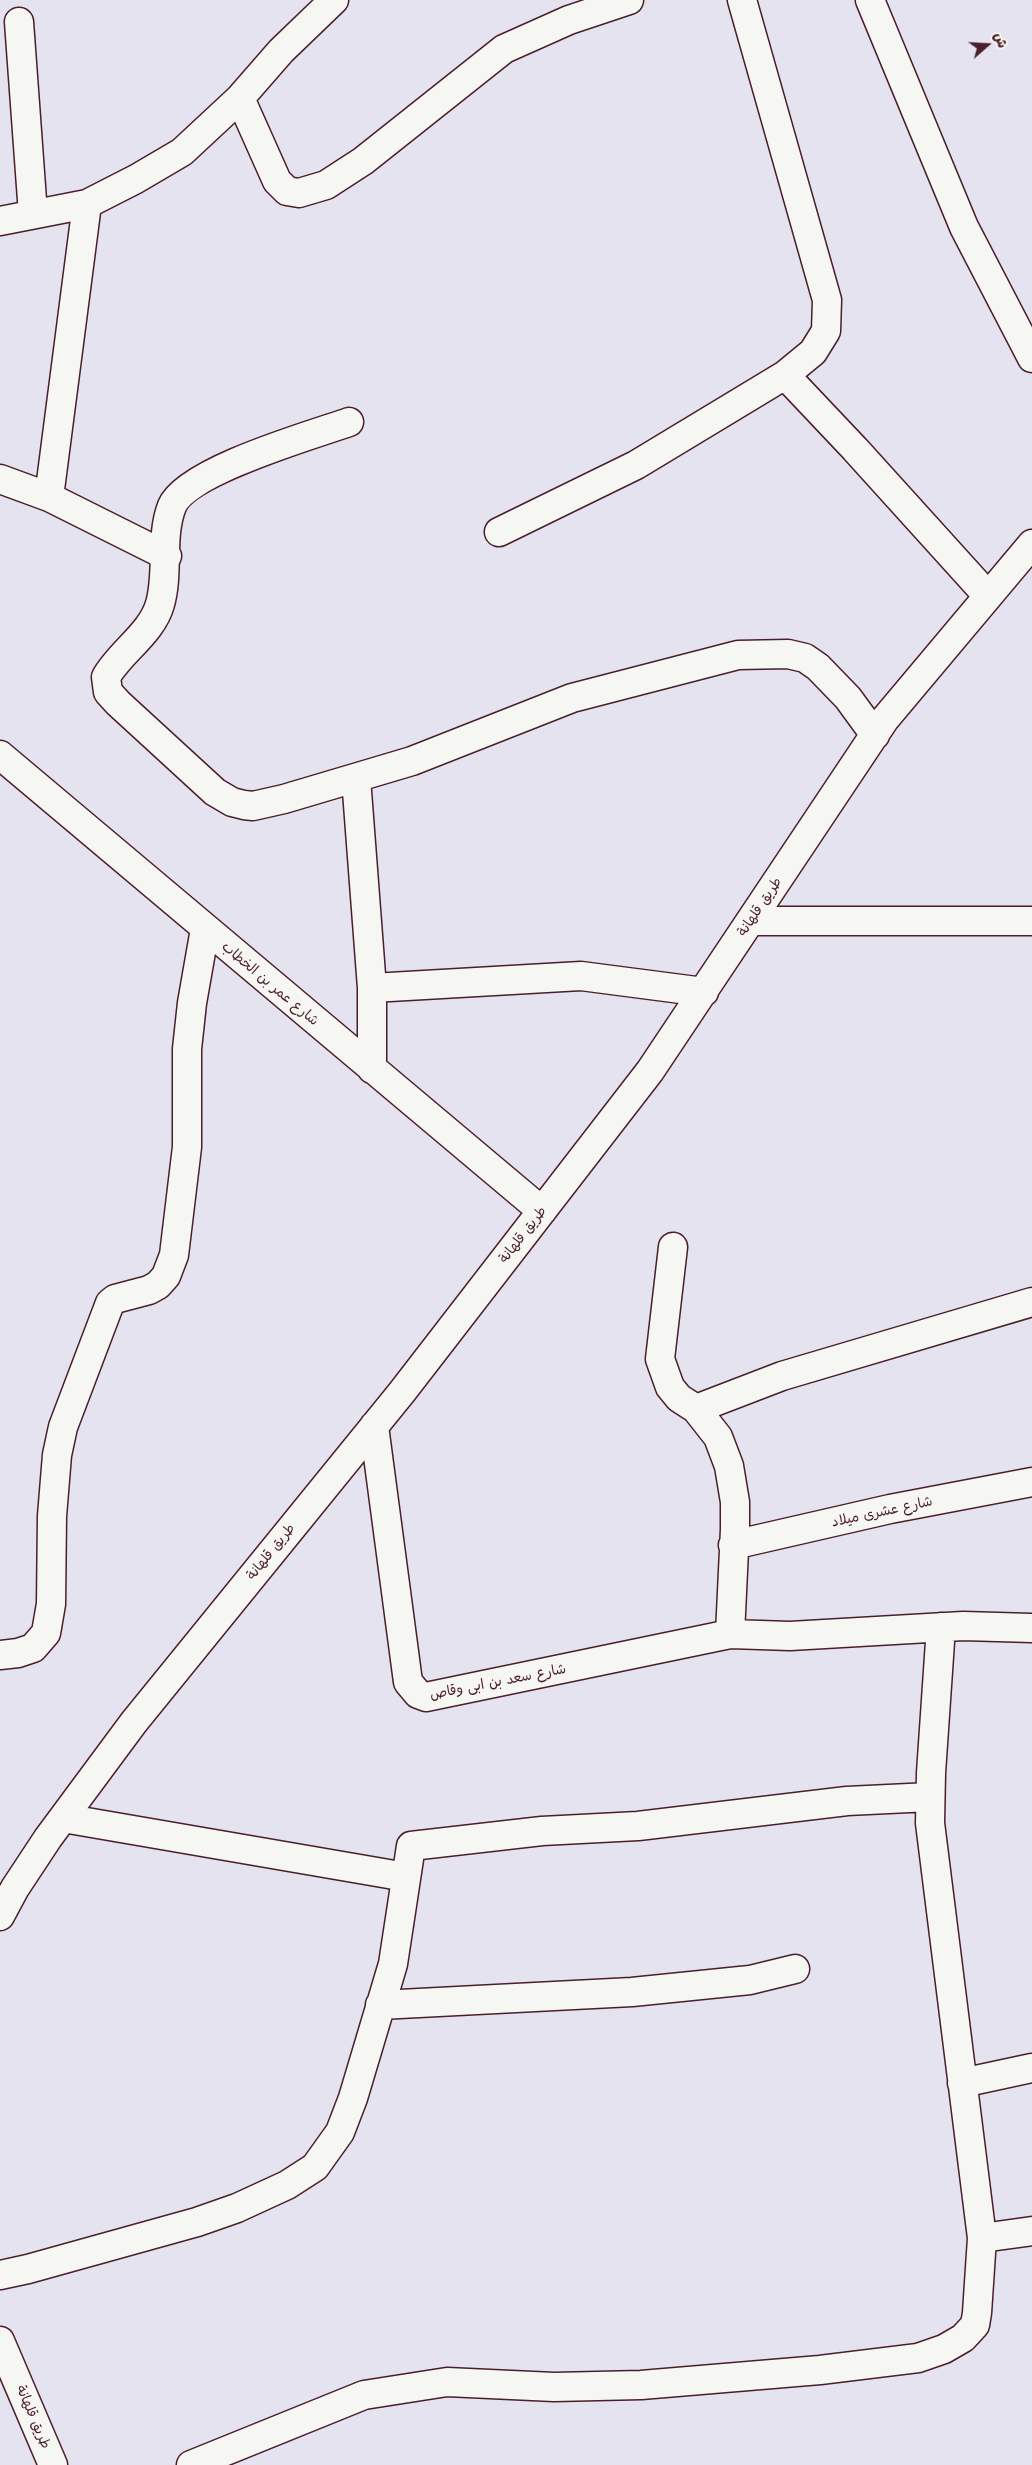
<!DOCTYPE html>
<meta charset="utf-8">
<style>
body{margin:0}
#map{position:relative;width:1032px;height:2465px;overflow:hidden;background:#e4e3ef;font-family:"Playpen Sans","Playpen Sans Arabic",sans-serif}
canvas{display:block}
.north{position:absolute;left:962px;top:20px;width:50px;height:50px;-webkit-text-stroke:4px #f6f6f2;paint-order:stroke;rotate:71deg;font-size:14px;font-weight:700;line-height:20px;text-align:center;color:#4a1f2b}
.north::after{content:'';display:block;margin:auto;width:18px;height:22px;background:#4a1f2b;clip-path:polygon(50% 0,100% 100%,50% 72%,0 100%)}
</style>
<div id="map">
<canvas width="1032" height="2465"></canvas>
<div class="north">ش</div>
</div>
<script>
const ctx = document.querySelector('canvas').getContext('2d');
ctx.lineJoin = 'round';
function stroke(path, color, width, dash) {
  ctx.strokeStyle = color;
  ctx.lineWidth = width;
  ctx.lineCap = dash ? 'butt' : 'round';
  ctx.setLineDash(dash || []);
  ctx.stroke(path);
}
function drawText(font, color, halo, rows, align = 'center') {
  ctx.font = font + ' "Playpen Sans","Playpen Sans Arabic",sans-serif';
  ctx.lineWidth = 4;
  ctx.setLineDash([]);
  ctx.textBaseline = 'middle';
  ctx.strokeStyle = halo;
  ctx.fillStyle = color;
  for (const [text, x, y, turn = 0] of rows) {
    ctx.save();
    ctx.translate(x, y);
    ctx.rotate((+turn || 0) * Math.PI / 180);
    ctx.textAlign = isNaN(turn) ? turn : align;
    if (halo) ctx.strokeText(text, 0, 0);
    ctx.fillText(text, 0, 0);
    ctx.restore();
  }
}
const street = new Path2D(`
 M870 0 964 227 1032 358
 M19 22 33 214
 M240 98 277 181 287 191 299 193 326 185 363 161 504 49 569 20 629 0
 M0 221 87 204 136 179 182 152 240 98 281 51 334 0
 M785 375 855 449 988 596
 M349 422C312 435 186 471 172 506 160 536 169 573 160 604 152 633 120 652 106 677L108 692 118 703 215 792 232 802 244 805 253 806 284 799 412 761 572 698 738 655 788 654 805 658 818 667 848 698 875 735
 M0 479 49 497 167 556
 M49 497 87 204
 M499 532 636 465 785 375 813 352 826 331 827 300 742 0
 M0 755 542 1211
 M356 778 372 988V1069
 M751 921H1032
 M372 988 581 976 704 992
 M673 1247 660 1359 670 1387 679 1398 696 1409 718 1437 729 1466 735 1502V1529L730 1634
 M696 1409 782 1376 1032 1302
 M374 1426 408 1682 418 1694 426 1697 730 1634 790 1636 963 1626 1032 1628
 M733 1545 890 1509 1032 1482
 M0 1655 18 1653 33 1648 46 1633 51 1604 52 1516 57 1455 63 1427 110 1303 115 1299 149 1290 158 1285 166 1276 174 1255 187 1147V1049L192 1003 205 929
 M63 1818 406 1877
 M0 1916 15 1888 48 1838 134 1722 402 1392 650 1071 885 719 1032 544
 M380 2005 632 1992 750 1980 795 1969
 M962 2083 1032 2068
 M982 2238 1032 2231
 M0 2275 28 2269 197 2222 237 2208 287 2185 315 2167 340 2132 353 2098 393 1964 411 1846 542 1831 638 1826 847 1801 930 1797
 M0 2341 53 2465
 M191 2465 364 2395 447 2382 554 2387 641 2385 820 2370 918 2358 944 2349 963 2338 975 2325 977 2313 982 2238 930 1823 931 1773 941 1627`);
const streetNames = [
 ["طريق قلهانة",760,907,-56],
 ["شارع عمر بن الخطاب",270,984,40],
 ["طريق قلهانة",523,1235,-52],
 ["شارع عشرى ميلاد",882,1512,-12],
 ["طريق قلهانة",271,1552,-51],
 ["شارع سعد بن ابى وقاص",498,1682,-11],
 ["طريق قلهانة",33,2417,67]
];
stroke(street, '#4a1f2b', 31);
stroke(street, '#f6f6f2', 28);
drawText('14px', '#4a1f2b', '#f6f6f2', streetNames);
</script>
